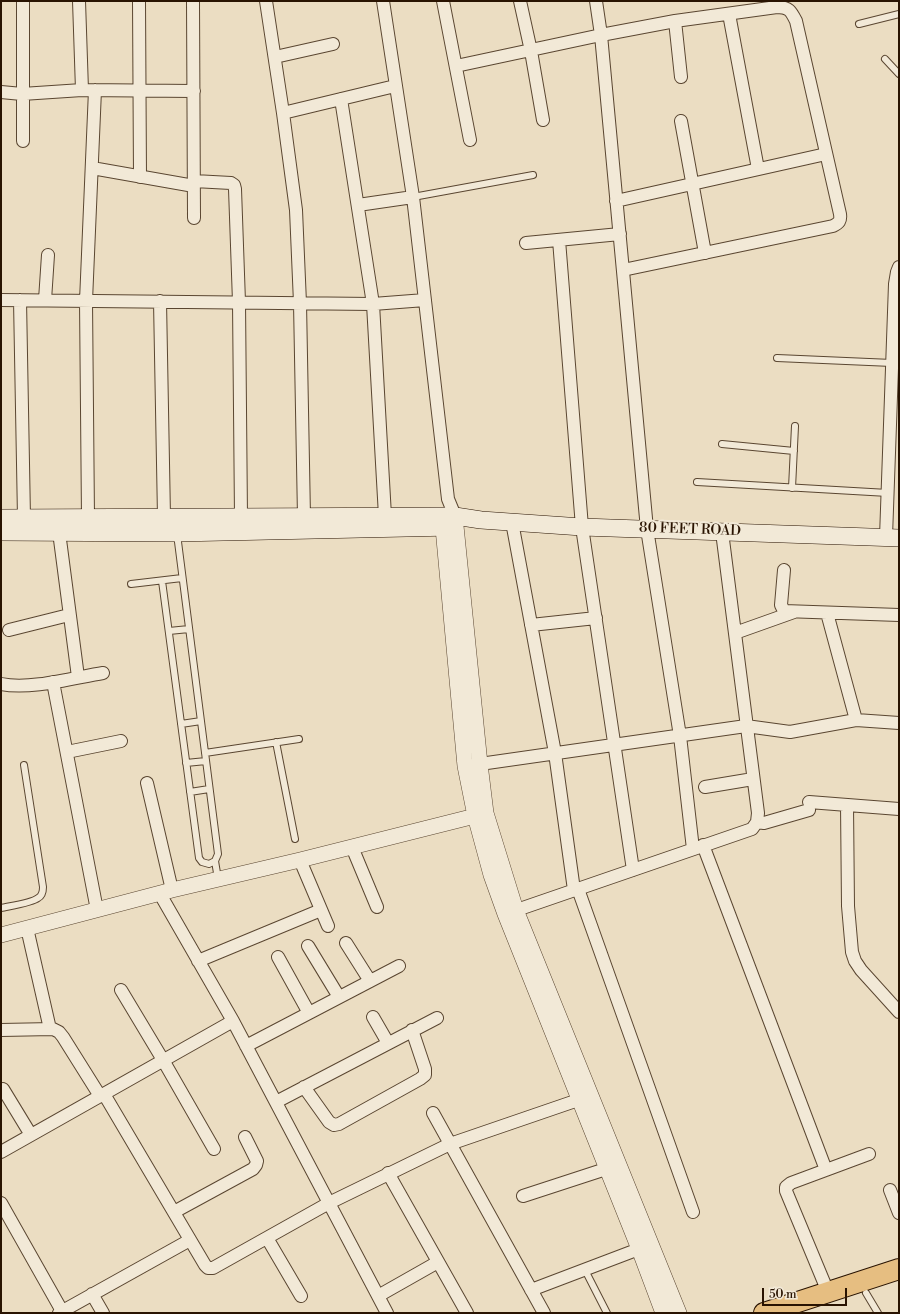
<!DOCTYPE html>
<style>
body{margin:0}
#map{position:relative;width:900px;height:1314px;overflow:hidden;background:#ebddc2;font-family:"Libre Bodoni",serif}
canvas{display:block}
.frame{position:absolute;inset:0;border:2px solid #291301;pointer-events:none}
.scale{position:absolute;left:762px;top:1288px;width:85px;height:18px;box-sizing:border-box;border:2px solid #291301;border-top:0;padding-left:5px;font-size:12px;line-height:14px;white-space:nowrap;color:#291301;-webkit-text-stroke:3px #f2e9d7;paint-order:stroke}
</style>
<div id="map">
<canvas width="900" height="1314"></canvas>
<div class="frame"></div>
<div class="scale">50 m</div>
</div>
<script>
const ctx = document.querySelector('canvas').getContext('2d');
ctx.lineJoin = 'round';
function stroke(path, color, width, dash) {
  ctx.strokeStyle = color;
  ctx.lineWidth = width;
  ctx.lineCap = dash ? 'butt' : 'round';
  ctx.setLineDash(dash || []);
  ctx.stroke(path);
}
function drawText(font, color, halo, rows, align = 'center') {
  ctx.font = font + ' "Libre Bodoni",serif';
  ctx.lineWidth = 4;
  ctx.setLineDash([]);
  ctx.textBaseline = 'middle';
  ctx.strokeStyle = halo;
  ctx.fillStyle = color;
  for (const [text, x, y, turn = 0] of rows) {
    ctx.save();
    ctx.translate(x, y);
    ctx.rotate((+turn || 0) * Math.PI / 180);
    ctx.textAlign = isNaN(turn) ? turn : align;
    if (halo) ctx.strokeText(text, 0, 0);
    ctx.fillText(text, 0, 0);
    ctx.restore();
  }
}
const service = new Path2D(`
 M859 24 899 14
 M885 59 899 74
 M413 197 533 175
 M777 358 892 363
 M722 444 794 451
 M697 482 888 493
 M792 488 795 426
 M162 581 199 858 202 862 209 864 215 861 218 854 177 534
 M131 584 182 578
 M169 631 189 629
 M181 724 201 721
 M276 742 295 839
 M205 753 299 739
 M186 763 206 761
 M190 792 209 789
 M215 861 218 879
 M1 908C10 906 32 903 38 898 42 896 43 891 43 887L24 765
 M585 1270 607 1313
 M866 1293 878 1313`);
const minor = new Path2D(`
 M79 1 82 90
 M139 1 140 177
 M193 1 194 218
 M266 1 283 113 296 210 300 303 304 517
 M383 1 413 197 448 499 455 516
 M443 1 470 140
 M520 1 531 51 543 120
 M596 1 601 35 647 529 680 736 693 849
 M729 14 758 169
 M675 21 681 77
 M275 57 333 44
 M456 66 601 35 675 21 777 7C789 7 791 11 796 21L840 214C841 221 839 223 833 226L623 270
 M1 92 22 94 82 90 194 91
 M341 99 373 304 385 516
 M283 113 395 86
 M681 121 705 253
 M23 141V1
 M92 168 194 186
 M194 181 231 183 234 185 235 189 239 302 241 517
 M616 201 826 154
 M358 205 413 197
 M559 240 582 527 633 870
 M526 243 620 234
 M1 300 373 304 425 300
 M20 300 24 518
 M45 300 48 255
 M160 301 164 517
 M88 518 86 301 95 90
 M512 522 555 753 574 890
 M59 532 78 677
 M886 537 895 284 897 272 899 267
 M784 570 781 605 784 611 899 615
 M827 613 856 720
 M531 625 596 618
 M9 630 69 615
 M735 633 794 612
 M53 682 97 910
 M1 684C30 690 73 678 103 673
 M67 752 121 741
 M473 765 746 726 790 732 856 720 899 723
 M147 783 172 890
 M705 787 753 779
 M809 802 899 809
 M847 805 848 906 852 952 855 961 861 970 899 1012
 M757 822 764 823 809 810
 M703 845 826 1170
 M352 847 377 907
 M300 860 328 926
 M578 889 693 1212
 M160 894 233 1021 387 1313
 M508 913 752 829 757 822 758 813 722 532
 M27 928 50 1029
 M346 943 370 981
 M308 946 339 997
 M278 957 309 1013
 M198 961 321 910
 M121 990 163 1060 214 1149
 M373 1017 388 1043
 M1 1030 53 1029 59 1032 63 1037 100 1096
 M246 1046 399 966
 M304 1087 329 1122 334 1125 339 1124 420 1079 425 1075V1069L412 1030
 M3 1089 31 1135
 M104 1094 205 1265 208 1268H213L329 1203 450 1144 587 1097
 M276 1102 437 1018
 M433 1113 544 1313
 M1 1152 233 1021
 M388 1173 467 1313
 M890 1190 899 1213
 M523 1196 615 1166
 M1 1203 62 1311
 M174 1212 253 1169 256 1165 257 1161 245 1137
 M267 1238 301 1296
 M531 1290 639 1249
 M828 1292 786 1191V1187L791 1183 869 1154
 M92 1294 103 1313
 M378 1296 438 1262
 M59 1313 190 1240`);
const tertiary = new Path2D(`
 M455 516 480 764 486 813 516 910 679 1313
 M442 517 465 766 475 816 491 875 505 914 639 1249 663 1313
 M1 935 172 890 300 860 483 814`);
const secondary = new Path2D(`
 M1 518 455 516 481 520 582 527 899 538
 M1 532 177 533 452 527`);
const trunk = new Path2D(`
 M764 1313 899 1269`);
const streetNames = [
 ["80 FEET ROAD",690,530,2]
];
stroke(service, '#5a4631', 8);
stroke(minor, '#5a4631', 14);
stroke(tertiary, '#5a4631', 16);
stroke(secondary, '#291301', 18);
stroke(trunk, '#291301', 22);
stroke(service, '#f2e9d7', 6);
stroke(minor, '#f2e9d7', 12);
stroke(tertiary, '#f2e9d7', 15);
stroke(secondary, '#f2e9d7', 17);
stroke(trunk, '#e6be81', 20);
drawText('14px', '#291301', '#f2e9d7', streetNames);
</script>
